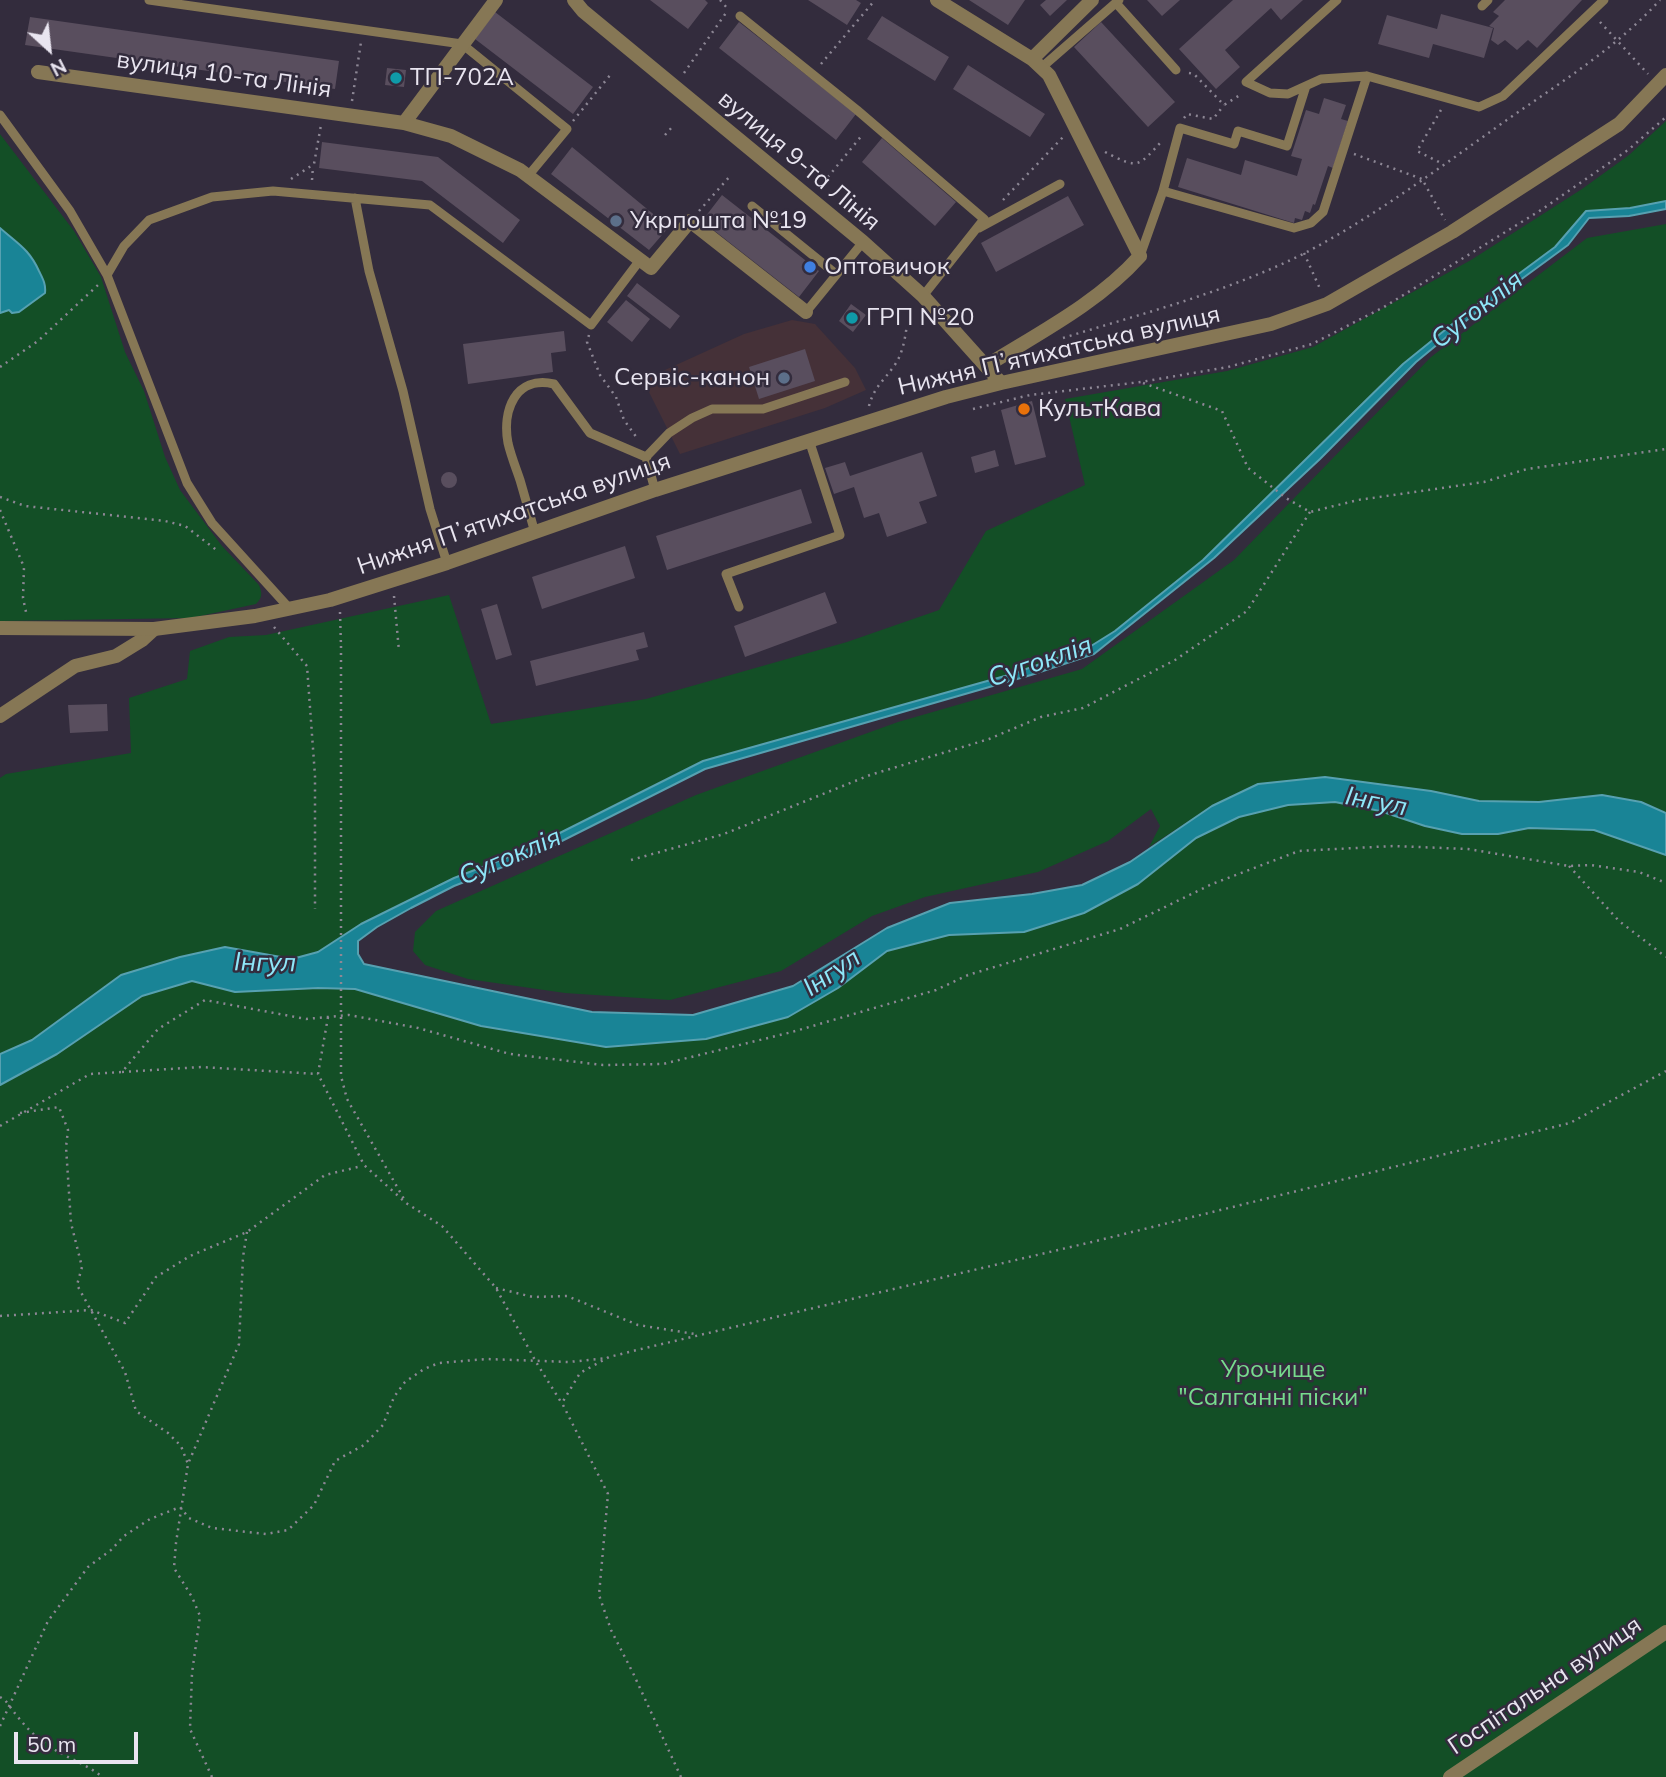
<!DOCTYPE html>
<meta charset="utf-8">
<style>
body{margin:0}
#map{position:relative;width:1666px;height:1777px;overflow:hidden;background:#332c3d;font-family:Mulish,sans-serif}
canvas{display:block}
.north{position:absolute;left:14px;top:14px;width:70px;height:70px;-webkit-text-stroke:5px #332c3d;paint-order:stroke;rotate:153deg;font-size:19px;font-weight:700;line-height:28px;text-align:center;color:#e9e5f0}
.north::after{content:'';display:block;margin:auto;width:24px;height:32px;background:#e9e5f0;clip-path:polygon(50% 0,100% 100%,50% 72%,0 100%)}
.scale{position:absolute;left:14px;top:1732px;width:124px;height:32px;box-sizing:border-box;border:4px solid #e9e5f0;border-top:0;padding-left:9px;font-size:21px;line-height:24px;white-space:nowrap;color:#e9e5f0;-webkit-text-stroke:5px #332c3d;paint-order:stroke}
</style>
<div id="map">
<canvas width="1666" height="1777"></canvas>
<div class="north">N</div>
<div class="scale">50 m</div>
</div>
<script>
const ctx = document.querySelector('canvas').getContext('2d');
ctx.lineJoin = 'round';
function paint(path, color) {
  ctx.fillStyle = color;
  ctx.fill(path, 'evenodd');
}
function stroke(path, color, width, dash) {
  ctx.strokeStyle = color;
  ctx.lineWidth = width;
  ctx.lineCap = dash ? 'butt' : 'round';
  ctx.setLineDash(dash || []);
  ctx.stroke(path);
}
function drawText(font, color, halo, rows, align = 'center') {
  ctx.font = font + ' Mulish,sans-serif';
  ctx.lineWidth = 5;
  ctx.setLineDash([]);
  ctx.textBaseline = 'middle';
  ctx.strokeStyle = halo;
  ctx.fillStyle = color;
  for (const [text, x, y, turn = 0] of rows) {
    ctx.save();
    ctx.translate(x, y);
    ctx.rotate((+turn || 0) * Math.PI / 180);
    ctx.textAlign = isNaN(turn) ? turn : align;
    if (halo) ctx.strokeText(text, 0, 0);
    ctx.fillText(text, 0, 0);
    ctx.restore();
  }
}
const commercial = new Path2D(`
 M792 320 815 324 855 368 866 390 825 408 680 454 643 380 744 334Z`);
const green = new Path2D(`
 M1666 121V201L1630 208 1586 211 1555 247 1466 313 1403 364 1203 560 1115 631 1091 646 1012 674 703 761 524 851 454 878 361 924 318 952 292 959 225 947 180 957 121 975 32 1040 0 1054V778L6 774 131 753 129 698 187 679 190 651 229 637 266 635 449 595 491 724 646 699 847 642 939 610 986 531 1085 485 1065 399 1227 371 1313 347 1471 260 1582 189 1629 155Z
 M0 134 74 231 101 277 125 352 144 391 165 457 180 490 222 546 259 585C262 593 263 597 256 604L191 618 0 621Z
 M1666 224V813L1641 801H1479L1431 791 1258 784 1212 806 1149 847 1160 826 1151 809 1108 841 1038 872 925 897 872 916 781 971 670 1000 565 993 468 979 425 965 413 951 415 932 436 911 696 795 898 722 1082 669 1234 560 1431 357 1587 238Z
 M1335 802 1380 811 1425 826 1498 834 1529 828 1594 830 1666 855V1777H0V1085L57 1054 142 996 192 981 235 992 318 988 355 989 481 1026 606 1047 838 988 887 951 949 934 1024 932 1138 884 1196 838 1239 817 1288 805Z`);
const water = new Path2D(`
 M1666 201V209L1629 216 1589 218 1568 245 1478 311 1416 362 1320 459 1214 558 1094 654 1031 675 705 769 536 854 454 886 411 908 377 927 358 941V954L364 964 592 1012 693 1015 793 986 887 928 950 903 1032 894 1082 885 1130 862 1212 806 1258 784 1325 777 1431 791 1479 801 1539 802 1602 795 1641 802 1666 813V855L1594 830 1529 828 1498 834H1462L1425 826 1380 811 1335 802 1288 805 1239 817 1196 838 1138 884 1084 913 1024 932 949 935 887 951 838 988 788 1017 706 1039 606 1047 481 1026 355 989 318 988 235 992 192 981 142 996 57 1054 0 1085V1054L32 1040 121 975 180 957 225 947 292 959 318 952 361 924 454 878 524 851 703 761 1012 674 1091 646 1115 631 1203 560 1403 364 1466 313 1555 247 1586 211 1630 208Z
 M0 228C18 244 29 249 39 271 43 279 46 284 45 293L19 312 12 313 9 310 0 313Z`);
const building = new Path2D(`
 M650 0H705L708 3 688 29Z
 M808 0H856L861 3 847 25Z
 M969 0H1025L1008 25Z
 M1046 0H1067L1050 16 1040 5Z
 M1147 0H1180L1162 16Z
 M1233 0H1303L1281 20 1271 8 1225 50 1240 67 1216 89 1179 49Z
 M1505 0H1582L1537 48 1528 40 1517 50 1505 40 1498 45 1491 40 1494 28 1489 26 1499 16 1493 12Z
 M495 12 593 87 573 114 475 39Z
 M1441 14 1493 28 1484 58 1433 44 1429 58 1378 44 1387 15 1437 29Z
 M882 16 949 57 935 81 867 39Z
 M30 17 339 61 335 89 25 45Z
 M739 22 856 114 836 140 719 48Z
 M1101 22 1175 102 1148 127 1074 47Z
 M968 65 1045 114 1030 137 953 89Z
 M387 68 406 70 404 87 385 85Z
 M1324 98 1346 105 1341 119 1348 121 1333 168 1328 166 1315 205 1313 204 1310 213 1305 211 1302 220 1295 218 1294 223 1178 187 1187 158 1241 175 1245 160 1297 176 1302 159 1291 156 1306 110 1319 114Z
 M882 138 956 202 935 226 862 162Z
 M322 142 438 157 520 220 503 243 422 181 319 168Z
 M572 147 669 227 649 250 551 174Z
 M722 195 819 271 799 297 702 221Z
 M1068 196 1084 225 996 272 981 243Z
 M637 283 680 316 670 329 627 296Z
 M626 300 650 319 632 342 607 322Z
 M851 304 866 315 853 332 839 321Z
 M564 331 566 351 551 353 553 372 468 384 463 344Z
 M805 349 815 381 759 399 749 367Z
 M1032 401 1046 457 1015 465 1001 410Z
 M995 450 999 466 975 473 971 457Z
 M922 452 937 496 919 502 927 523 887 537 879 513 864 518 854 487 834 494 825 468 845 462 850 476Z
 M441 480a8 8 0 1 1 16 0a8 8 0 1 1-16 0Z
 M801 489 812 523 667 570 656 536Z
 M625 546 635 578 542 609 532 577Z
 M825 592 837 623 745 657 734 626Z
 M497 604 512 655 496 660 481 609Z
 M644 632 648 647 636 650 639 660 536 686 530 661Z
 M107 704 108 731 70 733 68 705Z`);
const path = new Path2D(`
 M720 0 728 9
 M1600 22 1648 74
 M821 64 875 0
 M684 73 728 10
 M1189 73 1194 74 1224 105 1240 95
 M352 101 361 42
 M1441 110 1417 151 1443 164
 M1184 118 1187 114 1213 119 1224 105
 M573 121 611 74
 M665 135 673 126
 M1105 152C1140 170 1137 167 1163 140
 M1354 154 1422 179 1445 220
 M291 179 314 164 321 125
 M312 180 313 166
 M819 188 863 134
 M1003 200 1064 136
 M699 211 731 175
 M1304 253 1321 291
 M589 335 587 342 600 375 616 397 624 420 637 438
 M1063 338C1144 313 1227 292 1303 254 1376 216 1443 165 1511 117 1563 81 1617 47 1660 0
 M0 367 38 341 98 285
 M1143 383 1222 411 1248 468 1286 498 1310 512 1358 500 1484 482 1527 469 1666 449
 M869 406C874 386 886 379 896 363 903 352 905 338 907 325
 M973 409 1030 395 1141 382 1228 367 1312 344 1384 307 1541 210 1628 150 1666 117
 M0 497 25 506 165 521 185 526 219 552
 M0 510 24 567 23 598 26 612
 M394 596 399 651
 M340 612 341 646
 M274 627 307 666 315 776V909
 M631 860 724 834 870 775 989 739 1041 717 1083 708 1175 660 1247 611 1310 512
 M1569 866 1619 921 1666 957
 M328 1017 318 1074 364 1165 406 1203 442 1226 496 1288 536 1362 561 1402
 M341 1058V1076L347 1099 404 1199
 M122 1072 201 1067 318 1074
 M20 1113 59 1107 68 1130 66 1147 71 1223 82 1267 77 1285 125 1372 136 1411 168 1433 181 1446 188 1464
 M0 1126 90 1074 122 1072 158 1029 205 1000 306 1019 349 1015 418 1028 510 1054 603 1065 663 1064 792 1032 936 990 968 975 1120 929 1212 884 1299 851 1393 846 1468 849 1569 866 1590 865 1639 872 1666 883
 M496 1288 533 1297 567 1296 638 1325 695 1334
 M0 1316 91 1310 125 1323 156 1277 190 1256 247 1232 325 1175 362 1166
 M0 1697 5 1700C19 1719 33 1738 55 1750 70 1759 88 1765 102 1777
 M0 1726 48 1621 88 1567 111 1550 124 1536 150 1519 180 1507 189 1518 212 1528 266 1534 288 1530 314 1505 335 1461 364 1445 383 1425 394 1397 405 1382 424 1369 439 1363 487 1359 569 1362 607 1358
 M212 1777 190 1729 192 1673 200 1616 192 1597 174 1568 176 1543 188 1464 239 1344 243 1257 247 1232
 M681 1777 633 1673 611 1630 599 1595 608 1494 562 1403 580 1373 609 1357 641 1349 1096 1241 1570 1123 1666 1071`);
const service = new Path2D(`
 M149 0 462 44 567 129 528 176
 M1337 0 1246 82 1270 93 1288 94 1321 79 1367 76
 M1116 3 1176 70
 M1482 6 1488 0
 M740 16 857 110 984 219 923 296
 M1041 68 1119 0
 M0 115 70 211 107 275 187 483 212 523 290 609
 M1163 191 1180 128 1234 144 1238 131 1287 146 1306 86
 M355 198 369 271 403 391 430 509 447 563
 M752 206 836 274
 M979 228 1060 184
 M1140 256 1163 191 1294 228 1311 223 1323 212 1367 76 1479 107 1503 96 1604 0
 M107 275 124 246 149 220 212 197 273 191 430 205 591 325 640 260
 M806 312 863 242
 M655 490 646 457 669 433 692 418 712 409H763L845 382
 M535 533C530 515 525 497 520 480 516 468 511 456 508 443 502 411 515 375 554 384L590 433 646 457
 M739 607 726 574 840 535 809 440`);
const minor = new Path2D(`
 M937 0 1032 59 1049 75 1140 256C1098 303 1039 333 986 366
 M1032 59 1092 0
 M38 72 404 123 451 136 520 170 651 268 690 221 806 312
 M404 123 496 0
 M0 716 75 666 116 656 142 640 154 629
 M1450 1777 1666 1632`);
const tertiary = new Path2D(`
 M574 0 583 11 863 242 923 296 1001 383
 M0 628 154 629 255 616 330 600 447 563 655 490 946 397 1001 383 1271 324 1327 304 1452 232 1619 124 1666 75`);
const pathBridge = new Path2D(`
 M341 646V1058`);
const markers = [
 [396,78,7,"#0f9aa8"],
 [616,221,7,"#5c6f8a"],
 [810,267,7,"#3f7fe0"],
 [852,318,7,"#0f9aa8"],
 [784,378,7,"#5c6f8a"],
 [1024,409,7,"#e8710a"]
];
const streetNames = [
 ["вулиця 10-та Лінія",224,75,8],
 ["вулиця 9-та Лінія",799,161,40],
 ["Нижня Пʼятихатська вулиця",1059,351,-13],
 ["Нижня Пʼятихатська вулиця",514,514,-19],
 ["Госпітальна вулиця",1545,1686,-34]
];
const poiNames = [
 ["ТП-702А",410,78],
 ["Укрпошта №19",630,221],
 ["Оптовичок",824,267],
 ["ГРП №20",866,318],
 ["Сервіс-канон",770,378,"right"],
 ["КультКава",1038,409]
];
const parkNames = [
 ["Урочище",1273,1370],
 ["\"Салганні піски\"",1273,1398]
];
const waterNames = [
 ["Сугоклія",1477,310,-38],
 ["Сугоклія",1040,662,-19],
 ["Інгул",1376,802,11],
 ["Сугоклія",510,857,-23],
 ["Інгул",265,963,1],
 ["Інгул",832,973,-34]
];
paint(commercial, '#453138');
paint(green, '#134f26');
paint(water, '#198496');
stroke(water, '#57a1b1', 2);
paint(building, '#594e5e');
stroke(path, '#8d8795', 2.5, [2, 5]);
stroke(service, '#867755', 9);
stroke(minor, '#867755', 14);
stroke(tertiary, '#867755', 14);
stroke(pathBridge, '#8d8795', 2.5, [2, 5]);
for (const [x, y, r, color] of markers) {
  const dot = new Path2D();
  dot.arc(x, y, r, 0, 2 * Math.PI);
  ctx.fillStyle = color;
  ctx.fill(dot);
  stroke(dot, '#332c3d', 2.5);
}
drawText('24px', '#e9e5f0', '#332c3d', streetNames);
drawText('24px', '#e9e5f0', '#332c3d', poiNames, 'left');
drawText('24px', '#76dc8d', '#332c3d', parkNames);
drawText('italic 26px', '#8fe7f9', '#332c3d', waterNames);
</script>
